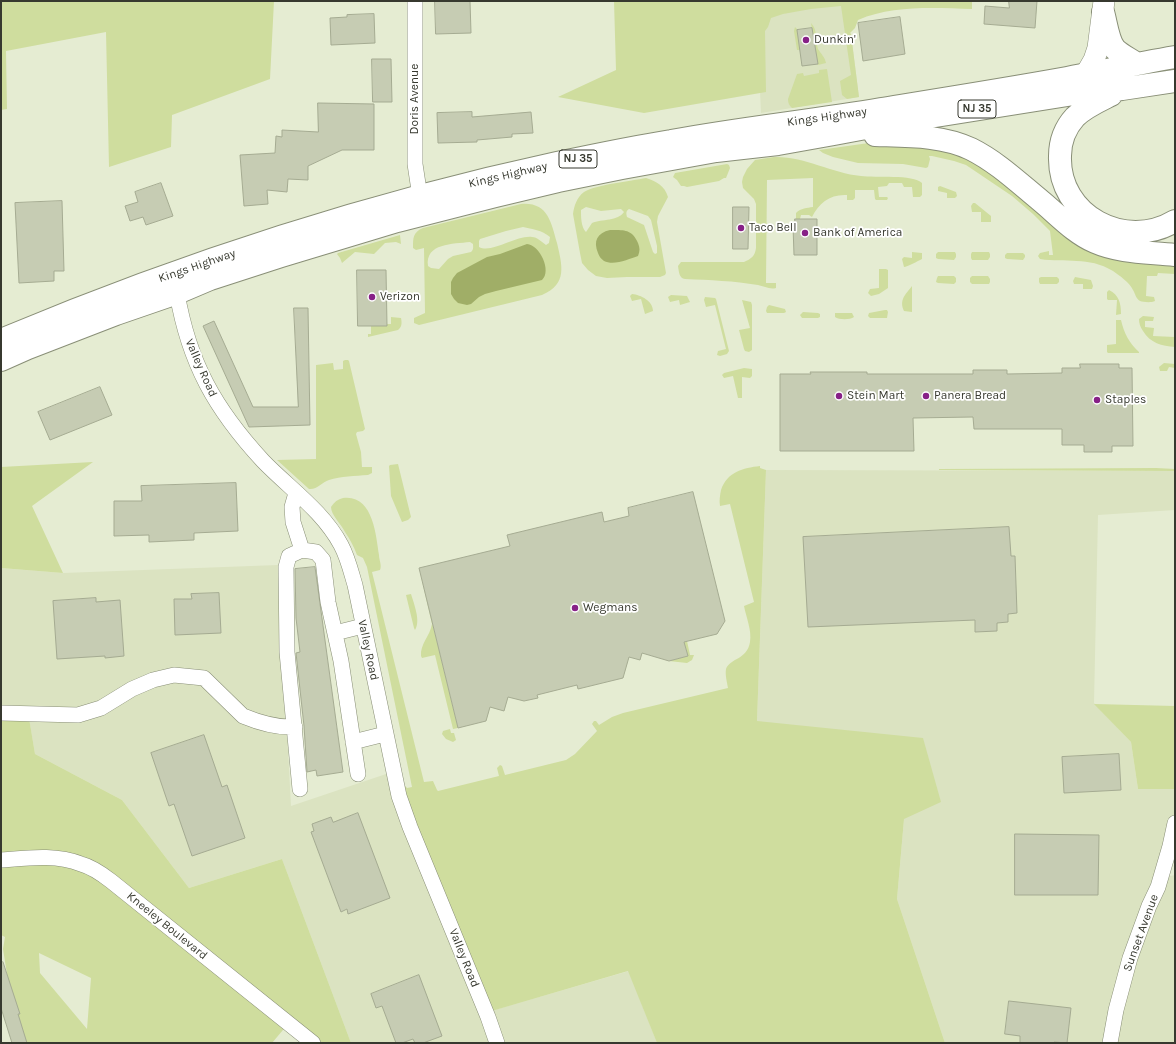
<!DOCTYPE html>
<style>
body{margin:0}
#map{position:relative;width:1176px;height:1044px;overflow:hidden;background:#e5ecd2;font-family:Karla,sans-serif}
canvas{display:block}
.frame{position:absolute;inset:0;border:2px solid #37392f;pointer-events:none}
</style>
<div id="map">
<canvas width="1176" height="1044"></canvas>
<div class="frame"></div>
</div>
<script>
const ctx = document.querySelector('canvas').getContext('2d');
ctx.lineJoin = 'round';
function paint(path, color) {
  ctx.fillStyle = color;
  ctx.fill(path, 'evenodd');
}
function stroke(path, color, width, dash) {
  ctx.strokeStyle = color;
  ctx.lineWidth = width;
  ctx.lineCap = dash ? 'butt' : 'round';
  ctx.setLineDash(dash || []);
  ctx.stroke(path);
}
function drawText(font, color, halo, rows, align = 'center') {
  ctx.font = font + ' Karla,sans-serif';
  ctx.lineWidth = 3.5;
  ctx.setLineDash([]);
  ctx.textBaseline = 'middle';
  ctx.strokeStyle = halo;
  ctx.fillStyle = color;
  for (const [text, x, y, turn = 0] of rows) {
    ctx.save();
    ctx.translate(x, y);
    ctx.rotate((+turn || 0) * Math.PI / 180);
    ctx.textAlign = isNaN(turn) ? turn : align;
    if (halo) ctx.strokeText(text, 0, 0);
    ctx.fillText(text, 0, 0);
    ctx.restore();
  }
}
const built = new Path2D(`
 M756 1H853L850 33 851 34 859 97 761 113Z
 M766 470 1175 471V510L1098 515 1094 703 1131 742 1138 789H1175V809L1161 878 1175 875V1043H945L897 899 904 819 757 721Z
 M278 565 291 806 392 772 484 1013 629 971 657 1043H351L282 859 189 888 122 800 35 754 29 719 1 713V568L63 573Z`);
const green = new Path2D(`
 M1 1H274L270 79 172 115 171 147 109 167 106 32 6 51 7 109 1 110Z
 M614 1H972V9C934 8 893 5 858 20L855 28 850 33 851 34 859 97 847 99 842 95 840 81 851 75 841 6 811 9 783 14 771 18 768 27 765 31 766 92 644 113 558 97 616 70Z
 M811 23C818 30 815 40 818 49 821 54 825 57 826 63L818 65Z
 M795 27 798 30 797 31 800 50H797L794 31Z
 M827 69 832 102 792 108C789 105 788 103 788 99L797 74 803 73 804 76 819 73V70Z
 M876 142 923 144 970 157 1073 239 1175 263V274L1158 273 1157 276H1147L1146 296 1154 297 1155 301C1151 303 1143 302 1140 301 1136 299 1135 293 1133 290 1129 282 1120 276 1113 271 1088 256 1066 263 1040 259L1038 256 1040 253 1049 251V255H1053L1050 231 1033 214 1012 196 966 165 954 161 932 156H929L930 159 928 167 926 168 903 164 858 163 833 157 823 153 819 150Z
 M774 157C804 156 831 173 861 176 875 178 913 174 922 183V195L920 197H913L912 187H904L902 183H889L887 186 878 187 879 197H887L888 198 887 200H876L875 199 874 190H855V198L853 200H847V195C830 194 819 203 812 217L809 215H801L800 219H796V213C801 208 807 208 813 207V178L767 180 766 283H776V288C770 290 764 286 758 285 734 281 710 280 685 279 679 278 679 272 678 266L681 262H744C751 259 755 256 756 248V204L754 199 743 188 742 182 743 177 747 169 755 160Z
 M727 164 729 165 730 168 726 178H724L719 181 687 187 684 186H681L677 180 673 177 675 173Z
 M646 178C656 181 665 186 668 197L658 216 657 222 666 273 665 275 660 277H627L607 278 596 276 588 270 582 263 580 253 573 214C574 206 577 197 584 192 595 185 631 181 646 178ZM586 207 601 211 621 209 624 212C618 221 602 219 592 223L586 232C581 227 581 217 581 210ZM629 209 648 216 651 220 657 246V253L655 254 653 252 644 225 627 217C626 213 626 211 629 209Z
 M940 186 956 192 957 196 955 198H947V193L938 191V187Z
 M973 203H975L991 216V222H981V212H972L971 206Z
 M521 204C548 202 551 222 557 243 562 265 568 284 542 295L419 325 414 323V318L425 313 424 248 416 250 413 248C413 238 413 232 423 228ZM523 227C532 229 542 230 550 237L549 243 546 245C542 242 537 237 532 237 516 235 492 254 479 247V241L480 239 506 231ZM470 242 473 244C473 247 474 249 471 252L453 256 448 259 439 269 431 268 428 266C425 243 453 244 470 242Z
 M400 235 401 244 396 242 385 243 374 254 355 252 342 263 340 258 337 254 338 253Z
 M912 252 922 253V259C918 261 907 267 904 267L902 259 904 257 912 258Z
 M938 252H955L956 254V257L954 260 938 259 936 258V254Z
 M972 252H989L990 254V257L988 260H972L971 258V254Z
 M1007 253H1023L1025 255V257L1023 260 1007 259 1005 258V255Z
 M879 269H886L888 270V288L879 294 871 296 868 293 870 289 879 288Z
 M938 276H954L956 278V282L954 284 938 283 936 282 937 278Z
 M972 276H988L990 279V282L989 284H972L970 282V278Z
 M1041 277H1057L1059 279V282L1057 284H1040L1039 282V278Z
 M1075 277 1091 280 1093 286 1092 289H1083V284H1074L1073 281Z
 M912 286V312L904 311C899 300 905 295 912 286Z
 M1109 290C1119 295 1121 303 1121 314L1116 315 1117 300H1108L1107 299V292Z
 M632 294C641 295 653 301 653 311L645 314 641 299 632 301 630 296Z
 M671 295 687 296 690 302 680 305 679 300 670 302 668 297Z
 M705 297 715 298 716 299 729 351 727 354 720 356 717 355 718 351 726 349 715 305 706 307 704 300Z
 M742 300 751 302 752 305V350L749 352 745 351 744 349 739 330 750 328Z
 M769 305 785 309 786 312 784 313H767L766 311 767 307Z
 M885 310H887L888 312 887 318H870L868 316 869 313Z
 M803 312 818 313 820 314V317L818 318H802L800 315Z
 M835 313H852L854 317C850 320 839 320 835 317Z
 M1143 316 1154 317 1153 321H1145V327L1154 328 1153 336 1175 337V347C1162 346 1150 343 1143 331 1140 327 1139 323 1139 319Z
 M391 317 401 318C402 323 402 327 398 330L368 337V334H371V326H386L387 324H391Z
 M1116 320H1121C1124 333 1129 343 1139 352V353H1108L1107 352V345L1116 344Z
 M345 360H348L349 361 365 429 363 431 357 432 356 434 361 452 362 467H372V473L368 475C355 476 341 476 329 480 322 482 317 490 309 489L277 460 316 459V365L333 363 334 370 343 369V361Z
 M1164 363 1175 364V368L1169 367 1167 371H1160L1159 367Z
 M744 368 752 369V376L750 378 742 377V398H738L733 376 724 378 722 375 724 373Z
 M93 462 32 506 63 573 1 568V467Z
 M398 464 411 517 408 520 402 522 391 496 389 466 390 465Z
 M760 466V468L766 470 757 721 923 738 941 802 904 819 897 899 945 1043H657L628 971 485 1013 392 772 407 788 412 787 367 567 363 558 357 555C354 547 350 539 345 532 341 524 331 515 331 507 334 502 338 499 343 498 373 494 376 535 379 555 379 560 382 565 380 570L372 572 424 782 433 781 437 790 438 791 499 776 497 768 500 765 502 766 505 775 566 760 575 754 597 731 592 724 594 721H596L599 725 612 717 623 713 728 688C727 682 725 675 726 669 730 658 747 660 750 642 752 630 746 617 744 606L754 602 730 504 720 506C719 501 720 495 721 490 727 472 743 468 760 466Z
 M1156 468 1175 469V471L939 470V469Z
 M419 568 458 728 453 729 435 655 422 658 421 656C420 644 430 636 432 624Z
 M411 594C414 604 421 621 415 630L414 628 406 595Z
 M687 641 690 655H694L692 660 687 663 669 661 688 656 684 642Z
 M1094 704 1175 706V789H1138L1131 742Z
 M1 713 29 718 35 754 122 800 189 888 282 859 351 1043H311L288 1024 272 1043H18L3 949 5 937 1 935ZM39 953 91 978 87 1029 40 973Z
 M450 729 451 733H454L456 740 453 742 446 739 442 734 443 731Z`);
const water = new Path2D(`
 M610 230C624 230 632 229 638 243 640 248 640 251 638 256 629 259 614 266 604 261 601 259 599 256 598 253 593 241 597 233 610 230Z
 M527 244C540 245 552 271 542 280L496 291 485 294 479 297 471 304 467 305 458 303 454 299 451 294V282L453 278 457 273 487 257 500 254Z`);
const building = new Path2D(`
 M435 1H470L471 33 436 34Z
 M1009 1H1037L1035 28 984 24 985 6 1009 8Z
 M374 14 375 43 331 45 330 18 347 17V15Z
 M900 17 905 54 863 61 858 23Z
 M812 28 818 64 802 66 797 30Z
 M372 59H391L392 102H373Z
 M318 103 374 104V150H342L308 166V180L288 179 287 192 267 190 268 204 244 206 240 155 275 153 276 136 282 137V130L318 132Z
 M472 112V117L531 112 533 133 512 134V137L477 140V142L438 143 437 113Z
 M161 183 173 216 146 225 143 217 130 221 125 206 138 202 135 192Z
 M62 201 64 271H54V281L19 283 15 203Z
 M733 207H749L748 249H733Z
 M795 219H817V255H794L793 226H795Z
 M357 270H386L387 326H358Z
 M294 308H308L310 425 249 427 203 326 214 321 253 407H298Z
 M1080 364H1119V368H1132L1133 446H1112V452H1084V445H1062V429H974L973 417 913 418 914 451H780V374H811L810 372H867V374H973V370H1007V374L1062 373V368H1080Z
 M100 387 112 415 50 440 38 412Z
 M236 483 238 531 194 533V540L149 542V535L114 536V501H142L141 486Z
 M693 492 725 621 717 634 684 642 688 656 669 661 642 653 640 660 629 657 623 678 578 689 577 685 537 695 538 698 524 701 508 697 504 711 490 707 486 721 458 728 419 568 510 546 507 535 602 512 604 522 629 516 628 508Z
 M1009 527 1011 556H1015L1017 613 1008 614V622L997 623V631L975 632V620L808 627 803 537Z
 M315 567 343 772 317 776 316 770 307 772 304 726 296 653 300 652 296 618 295 569Z
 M219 593 221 633 175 635 174 599H192L191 594Z
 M96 598V602L120 600 124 656 105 658V656L57 659 53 601Z
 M204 735 222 787 227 785 245 838 192 856 174 804 169 806 151 753Z
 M1119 754 1121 790 1064 793 1062 757Z
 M358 813 390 898 348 914 347 909 341 912 311 832 314 831 312 824 331 817 333 822Z
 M1015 834 1099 835 1098 895H1015Z
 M3 962 20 1014H18L27 1043H12L1 1008V963Z
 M419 975 442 1036 423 1043H415L413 1039 402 1043H396L382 1006 376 1008 371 994Z
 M1009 1001 1071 1008 1067 1043 1054 1042 1053 1043H1020V1036L1005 1034Z`);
const street = new Path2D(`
 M415 1V164L420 197
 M177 293C189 363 215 409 263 461 289 488 323 511 341 545 348 558 351 572 355 585L399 796 410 827 488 1017 497 1043
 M296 493 292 507 293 522 302 550 289 556 286 567 287 652 300 789
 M302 550 316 552 323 560 328 602 341 661 358 774
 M335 633 363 626
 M1 713 78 715 101 708 132 689 153 680 174 675 204 678 243 716C260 723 277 728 295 727
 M353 742 385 734
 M1 860C28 858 55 854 81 864 92 867 102 874 111 881L313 1043
 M1110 1043 1116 1010 1130 958 1149 906 1158 887 1170 846 1175 823`);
const secondary = new Path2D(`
 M1086 74 1094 60 1098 48 1104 1`);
const primary = new Path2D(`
 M1103 12C1106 22 1108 41 1115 49 1121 55 1130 59 1137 64
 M1111 95C1099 101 1085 107 1075 117 1065 128 1060 142 1060 156 1058 216 1125 251 1175 221
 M875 135C906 136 942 135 971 149 997 162 1019 183 1041 201 1058 215 1074 233 1095 242 1120 253 1148 252 1175 255
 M1 340C180 265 367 204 557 163 595 155 633 147 671 141 741 128 811 121 881 109 943 99 1006 89 1067 78 1103 71 1139 63 1175 57
 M1 360 28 348 116 314 177 293 210 279 281 256 397 221 495 196 558 181 622 168 716 151 778 144 834 134 898 122 1074 94 1122 89 1175 81`);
const markers = [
 [806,40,4,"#872087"],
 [741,228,4,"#872087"],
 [805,233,4,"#872087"],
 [372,297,4,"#872087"],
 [839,396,4,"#872087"],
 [926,396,4,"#872087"],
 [1097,400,4,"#872087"],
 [575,608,4,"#872087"]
];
const shields = [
 [977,109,38],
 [578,159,38]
];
const shieldNames = [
 ["NJ 35",977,109],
 ["NJ 35",578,159]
];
const poiNames = [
 ["Dunkin'",814,40],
 ["Taco Bell",749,228],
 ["Bank of America",813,233],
 ["Verizon",380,297],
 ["Stein Mart",847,396],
 ["Panera Bread",934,396],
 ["Staples",1105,400],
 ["Wegmans",583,608]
];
const streetNames = [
 ["Doris Avenue",415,99,-90],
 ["Kings Highway",827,117,-8],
 ["Kings Highway",508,175,-13],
 ["Kings Highway",197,266,-19],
 ["Valley Road",201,368,66],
 ["Valley Road",368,650,78],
 ["Kneeley Boulevard",167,926,39],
 ["Sunset Avenue",1141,933,-70],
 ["Valley Road",464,958,68]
];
paint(built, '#dbe3c1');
paint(green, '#cfdd9e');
paint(water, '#a0ae67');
paint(building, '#c6ccb3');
stroke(building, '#a5ab92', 1);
stroke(street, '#898f77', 16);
stroke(secondary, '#898f77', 22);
stroke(primary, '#898f77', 24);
stroke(street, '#fff', 15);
stroke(secondary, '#fff', 21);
stroke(primary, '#fff', 22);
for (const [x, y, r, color] of markers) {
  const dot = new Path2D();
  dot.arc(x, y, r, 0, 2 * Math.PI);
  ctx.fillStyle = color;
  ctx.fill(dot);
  stroke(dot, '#fff', 1.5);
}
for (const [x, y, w] of shields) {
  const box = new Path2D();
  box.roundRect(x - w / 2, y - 9, w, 18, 3);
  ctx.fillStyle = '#fff';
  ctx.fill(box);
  stroke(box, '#37392f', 1);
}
drawText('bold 11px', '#37392f', null, shieldNames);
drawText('12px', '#37392f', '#fff', poiNames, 'left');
drawText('12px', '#37392f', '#fff', streetNames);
</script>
